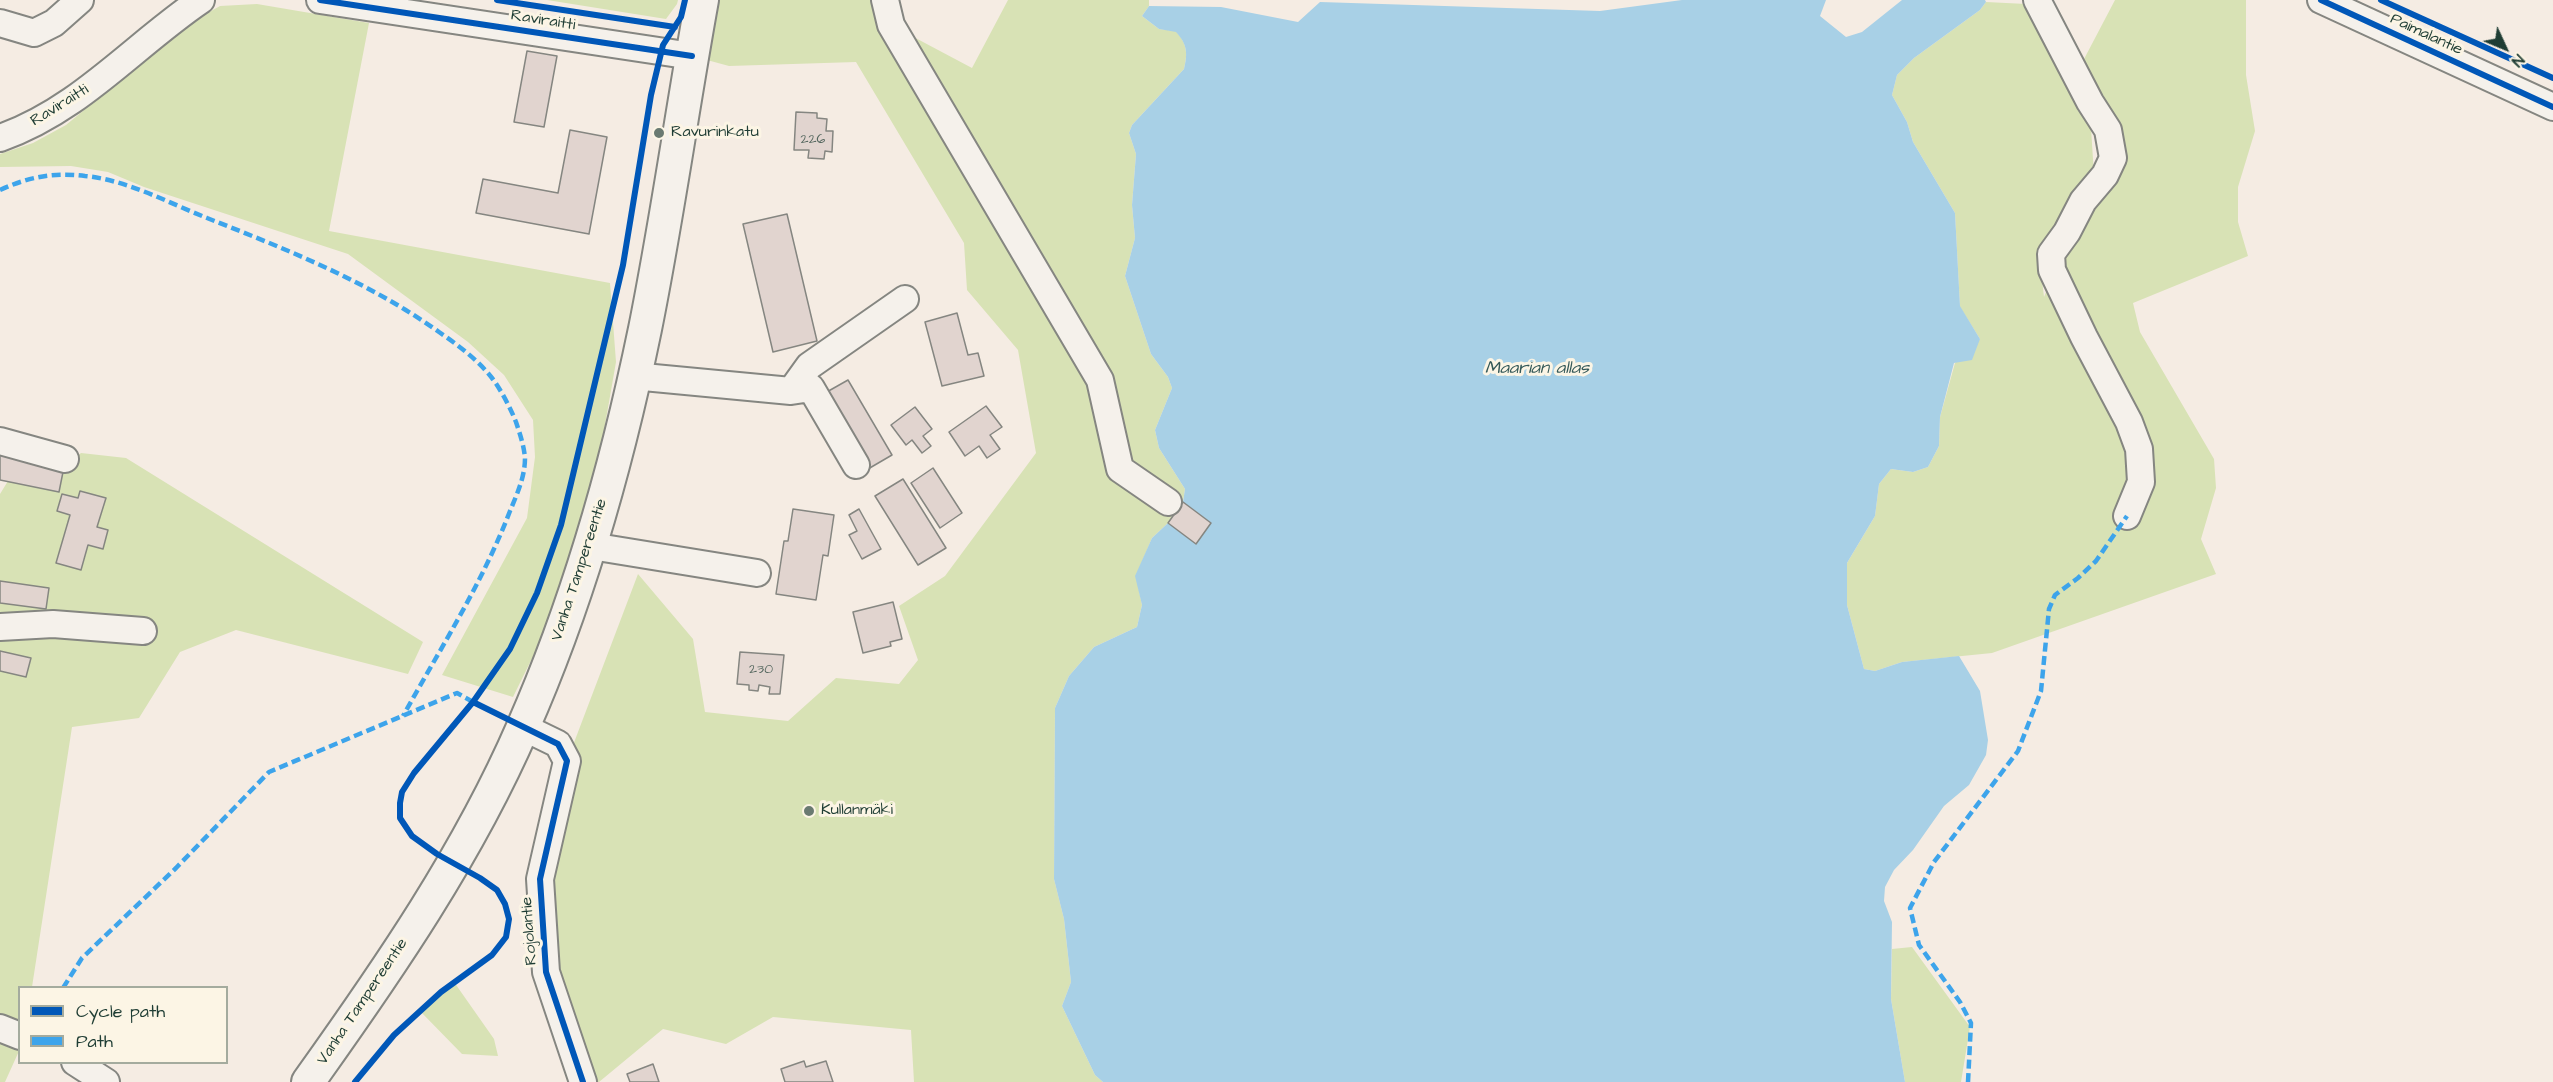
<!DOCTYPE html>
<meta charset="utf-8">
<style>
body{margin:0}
#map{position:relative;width:2553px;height:1082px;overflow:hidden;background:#f5ece3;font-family:"Architects Daughter",sans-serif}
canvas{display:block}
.legend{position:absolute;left:18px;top:986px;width:210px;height:78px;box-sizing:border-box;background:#fcf5e5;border:2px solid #a4ab9e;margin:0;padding:8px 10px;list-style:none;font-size:18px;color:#1f3d34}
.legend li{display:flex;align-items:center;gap:12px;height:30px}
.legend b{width:30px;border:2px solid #a4ab9e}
.north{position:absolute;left:2475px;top:18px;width:60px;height:60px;-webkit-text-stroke:4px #fcf5e5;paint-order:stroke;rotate:134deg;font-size:16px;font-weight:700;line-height:24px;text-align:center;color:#1f3d34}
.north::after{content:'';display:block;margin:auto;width:21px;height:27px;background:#1f3d34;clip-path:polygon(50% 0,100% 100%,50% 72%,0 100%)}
</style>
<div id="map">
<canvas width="2553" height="1082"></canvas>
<ul class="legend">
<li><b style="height:8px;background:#0057b8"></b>Cycle path</li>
<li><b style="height:8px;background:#3da4eb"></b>Path</li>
</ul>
<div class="north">N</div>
</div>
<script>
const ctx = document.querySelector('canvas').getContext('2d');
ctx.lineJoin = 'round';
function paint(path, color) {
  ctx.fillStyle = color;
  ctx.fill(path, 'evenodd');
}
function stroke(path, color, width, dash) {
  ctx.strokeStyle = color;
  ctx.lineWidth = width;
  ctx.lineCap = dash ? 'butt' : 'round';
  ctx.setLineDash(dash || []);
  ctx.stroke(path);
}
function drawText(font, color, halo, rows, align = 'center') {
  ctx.font = font + ' "Architects Daughter",sans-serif';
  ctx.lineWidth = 6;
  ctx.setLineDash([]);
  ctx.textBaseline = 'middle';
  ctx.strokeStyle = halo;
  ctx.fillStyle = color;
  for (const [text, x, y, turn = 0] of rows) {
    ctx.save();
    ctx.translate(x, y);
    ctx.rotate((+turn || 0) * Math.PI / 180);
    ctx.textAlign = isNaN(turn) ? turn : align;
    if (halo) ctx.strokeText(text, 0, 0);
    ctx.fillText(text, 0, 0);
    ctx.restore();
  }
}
const green = new Path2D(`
 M547 0H678L677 4 666 19Z
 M719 0H885L891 25 972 68 1008 0H1149V6L1142 16 1159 29 1176 31C1187 44 1188 53 1184 69L1132 125 1129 133 1136 154 1132 205 1135 238 1125 276 1151 354 1168 377 1172 388 1155 430 1159 448 1185 489 1183 502 1168 523 1152 538 1136 576 1142 605 1137 627 1094 647 1069 676 1055 708 1054 879 1064 919 1071 982 1062 1006 1095 1075 1103 1082H914L911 1030 773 1017 726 1044 663 1029 599 1082H583L546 972 540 879 567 761 638 574 693 639 705 712 788 721 836 678 899 684 918 660 899 606 945 576 1036 453 1018 350 967 290 964 243 856 62 729 66 707 60Z
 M2115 0H2246V75L2255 131 2238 187V222L2248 256 2133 303 2140 332 2214 459 2216 488 2201 539 2216 574 1992 653 1902 662 1875 671 1864 669 1847 605V563L1875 516 1879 484 1891 469 1913 472 1928 467 1939 446 1940 417 1955 363 1980 339 1960 307 1955 213 1913 142 1907 122 1892 95 1897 75 1914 58 1980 10 1986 2 2026 4 2091 128 2094 175 2040 263 2044 297 2061 255 2088 207 2112 182 2126 152 2118 129 2083 61Z
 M257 4 369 23 329 231 610 283 616 362 598 465 551 620 513 697 442 675 527 518 535 457 533 420 504 375 468 342 348 254 144 187 108 172 71 166 0 167V154L33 143 66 125 188 24 220 6Z
 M81 453 126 458 423 642 408 674 236 630 180 652 139 718 72 727 32 987 20 988 19 1051 5 1082H0V494L8 481 64 467Z
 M1912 947 1970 1027 1961 1082H1905L1891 999 1892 949Z
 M454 982 494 1039 498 1056 462 1054 420 1011Z`);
const water = new Path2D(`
 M1682 0H1826L1820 16 1846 37 1862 32 1902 0H1985L1986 2 1980 10 1914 58 1897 75 1892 95 1907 122 1913 142 1955 213 1960 306 1980 339 1972 360 1954 363 1940 417 1939 446 1928 467 1913 472 1891 469 1879 484 1875 516 1847 563V605L1864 669 1875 671 1902 662 1959 656 1980 691 1988 740 1986 755 1969 785 1944 806 1913 850 1894 870 1885 887 1884 901 1892 922 1891 999 1905 1082H1103L1095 1075 1062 1006 1071 982 1064 919 1054 879 1055 708 1069 676 1094 647 1137 627 1142 605 1135 576 1152 538 1168 523 1196 543 1211 523 1183 502 1185 489 1159 448 1155 430 1172 388 1168 377 1151 354 1125 276 1135 238 1132 205 1136 154 1129 133 1132 125 1184 69C1188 53 1187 44 1176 32L1159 29 1142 16 1149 6 1221 7 1298 22 1320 2 1600 11Z`);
const building = new Path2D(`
 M527 51 557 56 544 127 514 122Z
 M796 112 817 113V118L827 119 826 131H833L832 152 825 151 824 159 808 158 809 150H794Z
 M570 130 607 137 589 234 476 213 483 179 558 193Z
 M787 214 817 341 773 352 743 224Z
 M957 313 968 355 978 353 984 376 942 386 925 322Z
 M848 380 892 455 868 469 825 393Z
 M986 406 1002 427 990 435 1000 449 987 458 979 446 965 456 949 432Z
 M915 407 932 429 923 436 931 446 922 453 912 440 906 445 891 425Z
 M0 454 64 467 59 492 0 480Z
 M933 468 962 513 940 528 911 483Z
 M903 479 946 548 918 565 875 496Z
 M80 491 106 498 97 527 108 530 103 549 88 545 81 570 56 563 70 515 57 511 62 494 78 498Z
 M1183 502 1211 523 1196 544 1168 523Z
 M793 509 834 515 828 556 823 555 816 600 776 594 784 541H788Z
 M859 509 881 549 862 559 849 535 857 531 849 515Z
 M0 581 49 588 46 609 0 603Z
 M893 602 902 639 890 642 891 646 863 653 853 612Z
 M0 651 31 658 26 677 0 671Z
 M740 652 784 655 780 694H769L770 687 759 685 758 691 749 690V685L737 684Z
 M804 1061 806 1067 826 1061 833 1082H785L781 1069Z
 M653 1064 659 1082H630L627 1074Z`);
const minor = new Path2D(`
 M320 0 692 56
 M885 0 891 25 1100 380 1120 469 1168 502
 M2037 0 2090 102 2108 130 2113 158 2105 175 2083 201 2067 232 2051 254 2052 270 2084 337 2129 422 2139 449 2141 482 2127 516
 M2321 0 2553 107
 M0 23 34 33 54 23 80 0
 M0 138C80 110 133 46 201 0
 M633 376 791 391 809 366 905 299
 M791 391 811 388 856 465
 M0 441 65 459
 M591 546 757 573
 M0 627 53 624 143 631
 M523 727 558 744 567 761 540 879 546 972 583 1082
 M0 1028 20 1036
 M75 1062 106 1082`);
const major = new Path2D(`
 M308 1082C388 970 468 854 523 727 579 600 617 465 645 329 667 220 682 110 702 0`);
const quiet = new Path2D(`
 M0 190C28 177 55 172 85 176 127 180 169 203 207 218 288 250 369 282 439 332 458 345 478 360 492 378 501 390 510 407 516 422 520 434 524 446 525 458 525 477 517 494 510 511 482 584 440 649 403 716
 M63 988 82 958 176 868 269 772 457 693 473 702
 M1968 1082 1971 1023 1960 1002 1919 945 1910 908 1934 862 2018 751 2041 691 2049 609 2055 595 2078 578 2096 561 2127 516`);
const cycleway = new Path2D(`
 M320 0 692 56
 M497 0 675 27
 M2321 0 2553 107
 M2381 0 2553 78
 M473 702 558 744 567 761 540 879 546 972 583 1082
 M355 1082 394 1035 441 992 492 955 506 937 509 919 505 904 497 890 480 878 437 854 412 836 400 818V803L402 792 414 773 473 702 510 649 537 593 561 525 623 265 651 95 663 45 681 17 685 0`);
const markers = [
 [659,133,6,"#6a7a71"],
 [809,811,6,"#6a7a71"]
];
const numberNames = [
 ["226",813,140],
 ["230",761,670]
];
const streetNames = [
 ["Raviraitti",543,21,9],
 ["Paimalantie",2426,35,25],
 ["Raviraitti",60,106,-32],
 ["Vanha Tampereentie",580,570,-72],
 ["Rojolantie",530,931,-94],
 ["Vanha Tampereentie",363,1002,-56]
];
const poiNames = [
 ["Ravurinkatu",671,133],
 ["Kullanmäki",821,811]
];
const waterNames = [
 ["Maarian allas",1537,369]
];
paint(green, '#d8e2b5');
paint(water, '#a8d0e6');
paint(building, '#e1d4cf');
stroke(building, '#858681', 1.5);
stroke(minor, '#858681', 30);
stroke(major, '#858681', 36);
stroke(minor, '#f5f1eb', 26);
stroke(major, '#f5f1eb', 32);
stroke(quiet, '#3da4eb', 4.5, [9, 4.5]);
stroke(cycleway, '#0057b8', 6);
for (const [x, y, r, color] of markers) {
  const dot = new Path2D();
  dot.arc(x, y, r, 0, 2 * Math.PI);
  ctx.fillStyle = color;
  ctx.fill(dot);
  stroke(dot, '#fcf5e5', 2);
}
drawText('14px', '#52655d', null, numberNames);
drawText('16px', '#1f3d34', '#fcf5e5', streetNames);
drawText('16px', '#1f3d34', '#fcf5e5', poiNames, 'left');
drawText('italic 18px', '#345858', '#fcf5e5', waterNames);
</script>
